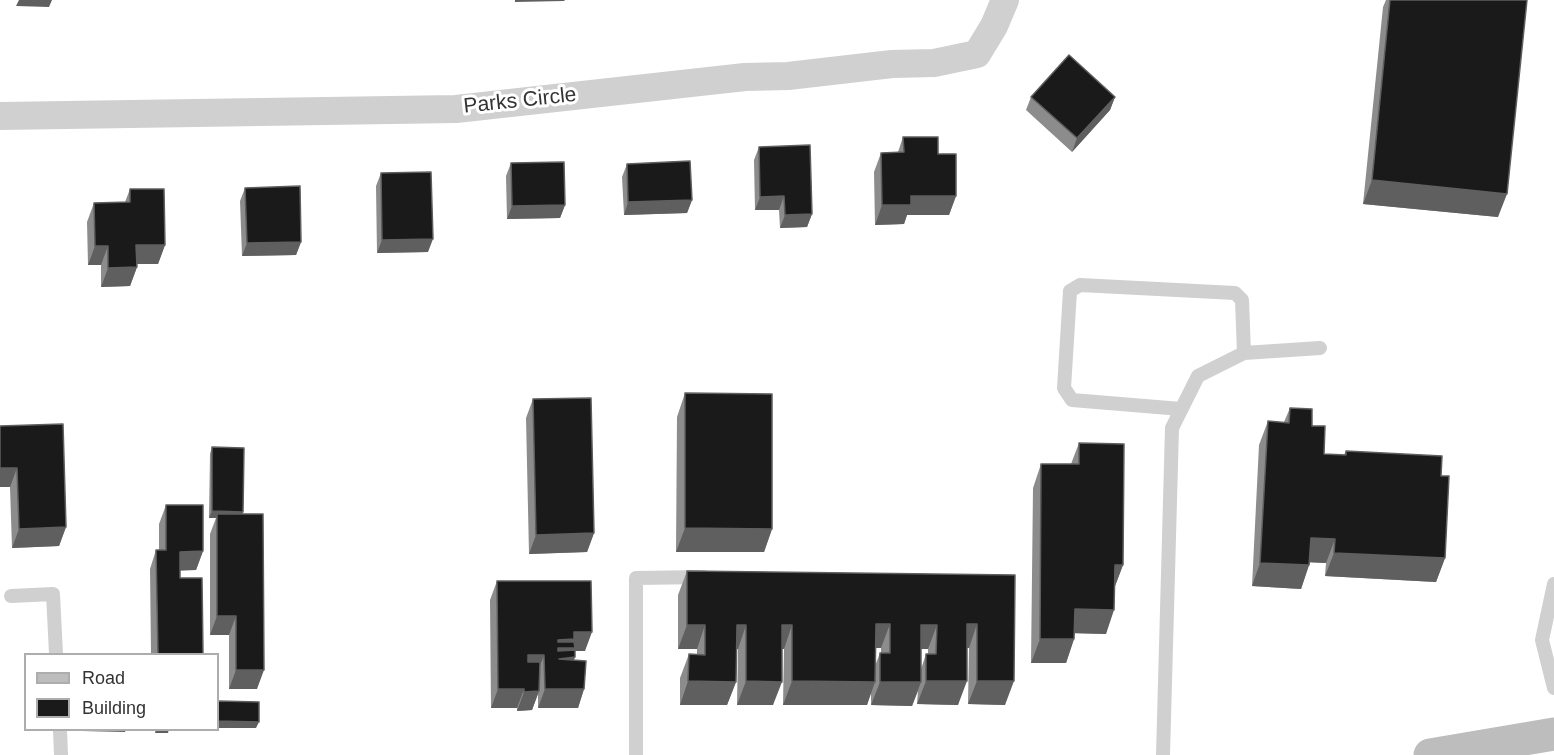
<!DOCTYPE html>
<style>
body{margin:0}
#map{position:relative;width:1554px;height:755px;overflow:hidden;background:#fff;font-family:Helvetica,sans-serif}
canvas{display:block}
.legend{position:absolute;left:24px;top:653px;width:195px;height:78px;box-sizing:border-box;background:#fff;border:2px solid #adadad;margin:0;padding:8px 10px;list-style:none;font-size:18px;color:#333}
.legend li{display:flex;align-items:center;gap:12px;height:30px}
.legend b{width:30px;border:2px solid #adadad}
</style>
<div id="map">
<canvas width="1554" height="755"></canvas>
<ul class="legend">
<li><b style="height:8px;background:#bdbdbd"></b>Road</li>
<li><b style="height:16px;background:#1a1a1a"></b>Building</li>
</ul>
</div>
<script>
const ctx = document.querySelector('canvas').getContext('2d');
ctx.lineJoin = 'round';
function stroke(path, color, width, dash) {
  ctx.strokeStyle = color;
  ctx.lineWidth = width;
  ctx.lineCap = dash ? 'butt' : 'round';
  ctx.setLineDash(dash || []);
  ctx.stroke(path);
}
function paint(path, color) {
  ctx.fillStyle = color;
  ctx.fill(path, 'evenodd');
}
function drawText(font, color, halo, rows, align = 'center') {
  ctx.font = font + ' Helvetica,sans-serif';
  ctx.lineWidth = 6;
  ctx.setLineDash([]);
  ctx.textBaseline = 'middle';
  ctx.strokeStyle = halo;
  ctx.fillStyle = color;
  for (const [text, x, y, turn = 0] of rows) {
    ctx.save();
    ctx.translate(x, y);
    ctx.rotate((+turn || 0) * Math.PI / 180);
    ctx.textAlign = isNaN(turn) ? turn : align;
    if (halo) ctx.strokeText(text, 0, 0);
    ctx.fillText(text, 0, 0);
    ctx.restore();
  }
}
const lane = new Path2D(`
 M1181 409 1072 400 1064 388 1070 291 1080 285 1235 293 1242 300 1244 353
 M1554 584 1542 640 1554 688
 M11 596 53 594 56 654
 M60 730 61 755
 M636 755V578L703 577
 M1163 755 1172 428 1198 376 1244 353 1320 348`);
const street = new Path2D(`
 M0 116 456 109 745 77 788 76 892 64 934 63 977 54 994 26 1005 0`);
const secondary = new Path2D(`
 M1430 755 1554 734`);
const wall = new Path2D(`
 M1386 0H1527L1498 217 1363 204 1383 7Z
 M1031 97H1115L1110 110 1072 152 1026 110Z
 M903 137 938 154 956 196 949 215H907L904 224 875 225 874 172 881 153 898 152Z
 M759 147 812 214 807 227 780 228 779 210H755L754 160Z
 M511 163 565 205 560 218 507 219 506 176Z
 M627 164 692 200 687 213 624 215 622 177Z
 M381 173 428 252 377 253 376 186Z
 M245 188 301 242 296 255 242 256 240 201Z
 M130 189 165 245 158 264H137V267L130 286 101 287V265H88L87 222 94 203 125 202Z
 M685 393 772 529 764 552H676L677 417Z
 M533 399 594 533 587 552 529 554 526 418Z
 M1290 408 1312 426 1324 454 1344 455 1346 451 1441 476 1445 558 1436 582 1325 576 1326 563 1309 562V565L1301 589 1252 586 1259 445 1268 421 1284 422Z
 M0 426 66 527 59 546 12 548 10 487Z
 M1079 443 1123 565 1114 588 1106 634 1074 633V639L1066 663H1031L1033 488 1041 464H1071Z
 M212 447 243 512 242 514 257 689H229V635H210V534L216 518H209L210 454Z
 M166 505 203 551 196 570H180V578L203 654H151L150 569 156 550H159V524Z
 M687 571 1015 575 1005 705 968 704 969 648H967L958 705 917 704 918 691 912 706 871 705V692L867 705H783L784 649H782L773 705H737L738 649H736V682L727 705H680V678L689 654H697V649H678V595ZM875 648H881V653H880L875 666ZM921 649H928V654H926L921 669Z
 M497 581 585 651H575L574 660 584 689 578 708H538V694L532 710 517 711V708H491L490 600Z`);
const shadedWall = new Path2D(`
 M19 0H52L49 7 16 6Z
 M515 0H565L564 1 515 2Z
 M1115 97 1110 110 1072 152 1077 138Z
 M1372 180 1507 194 1498 217 1363 204Z
 M784 196 779 210H755L760 197Z
 M911 196H956L949 215H907L904 224 875 225 882 205Z
 M692 200 687 213 624 215 628 202Z
 M565 205 560 218 507 219 512 206Z
 M812 214 807 227 780 228 785 215Z
 M433 239 428 252 377 253 382 240Z
 M301 242 296 255 242 256 247 243Z
 M136 245H165L158 264H129Z
 M95 246H108L101 265H88Z
 M137 267 130 286 101 287 108 268Z
 M0 468H17L10 487H0Z
 M212 511 243 512 240 519 217 514 216 518H209Z
 M66 527 59 546 12 548 19 529Z
 M685 528 772 529 764 552H676Z
 M594 533 587 552 529 554 536 535Z
 M1311 538 1335 539 1326 563 1302 562Z
 M203 551 196 570 173 571 180 552Z
 M1334 553 1445 558 1436 582 1325 576Z
 M1260 563 1309 565 1301 589 1252 586Z
 M1115 565H1123L1114 589Z
 M1075 609 1114 610 1106 634 1066 633Z
 M217 616H236L229 635H210Z
 M876 624H890L881 648H867Z
 M967 624H977L969 648H959Z
 M687 625H705L697 649H678Z
 M737 625H746L738 649H728Z
 M782 625H792L784 649H774Z
 M921 625H937L928 649H913Z
 M574 632H592L585 651H574L575 657 568 676 552 667 558 640Z
 M1040 639H1074L1066 663H1031Z
 M528 655H544L537 674H521Z
 M236 670H264L257 689H229Z
 M688 681 736 682 727 705H680Z
 M746 681 782 682 773 705H737Z
 M792 681 875 682 867 705H783Z
 M926 681H967L958 705 917 704Z
 M977 681H1014L1005 705 968 704Z
 M880 682H921L912 706 871 705Z
 M498 689H524L517 708H491Z
 M545 689H584L578 708H538Z
 M539 691 532 710 517 711 524 692Z
 M218 721 259 722 256 728H218Z
 M83 729H126L125 732 82 731Z
 M156 729H169L168 733H155Z`);
const building = new Path2D(`
 M1390 0H1527L1507 194 1372 180Z
 M1069 55 1115 97 1077 138 1031 97Z
 M903 137H938V154H956V196H911V205H882L881 153 904 152Z
 M810 145 812 214 785 215 784 196 760 197 759 147Z
 M690 161 692 200 628 202 627 164Z
 M564 162 565 205 512 206 511 163Z
 M431 172 433 239 382 240 381 173Z
 M300 186 301 242 247 243 245 188Z
 M130 189H164L165 245H136L137 267 108 268V246H95L94 203 130 202Z
 M685 393 772 394V529L685 528Z
 M591 398 594 533 536 535 533 399Z
 M1290 408 1312 409V426H1325L1324 454 1346 455V451L1442 456 1441 476H1449L1445 558 1334 553 1335 539 1311 538 1309 565 1260 563 1268 421 1289 423Z
 M63 424 66 527 19 529 17 468H0V426Z
 M1079 443 1124 444 1123 565H1115L1114 610 1075 609 1074 639H1040L1041 464H1079Z
 M212 447 244 448 243 512 212 511Z
 M166 505H203V551L180 552V578H202L203 654H158L156 550H166Z
 M217 514H263L264 670H236V616H217Z
 M687 571 1015 575 1014 681H977V624H967V681H926V654H936L937 625H921V682H880V653H890V624H876L875 682 792 681V625H782V682L746 681V625H737L736 682 688 681 689 654 705 655V625H687Z
 M497 581H591L592 632H574V639L558 640V642H574L575 648H558V651L575 650V657L559 659 586 661 584 689H545L544 655H528V662H540L539 691 524 692V689H498Z
 M218 701 259 702V722L218 721Z`);
const streetNames = [
 ["Parks Circle",520,101,-6]
];
stroke(lane, '#d0d0d0', 14);
stroke(street, '#d0d0d0', 28);
stroke(secondary, '#bdbdbd', 33);
paint(wall, '#8c8c8c');
paint(shadedWall, '#5f5f5f');
paint(building, '#1a1a1a');
stroke(building, '#5f5f5f', 1.5);
drawText('21px', '#333', '#fff', streetNames);
</script>
